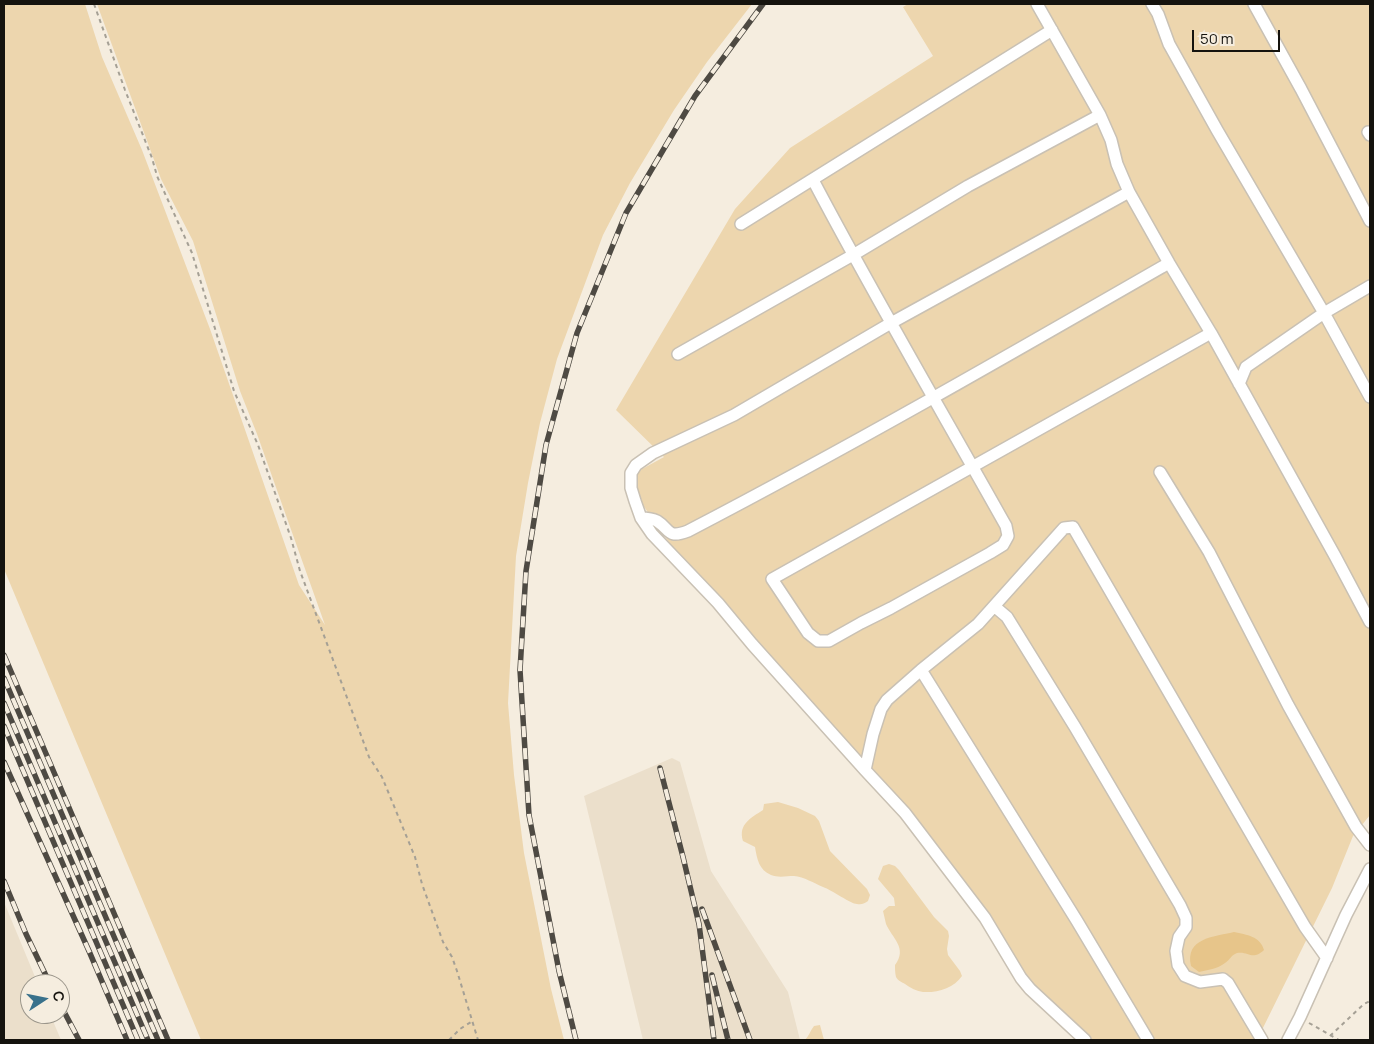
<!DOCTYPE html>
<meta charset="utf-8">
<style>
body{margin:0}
#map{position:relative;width:1374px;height:1044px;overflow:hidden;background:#f5eddf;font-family:Manrope,sans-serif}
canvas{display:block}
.frame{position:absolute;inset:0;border:5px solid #15130e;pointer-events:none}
.north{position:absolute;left:20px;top:974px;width:50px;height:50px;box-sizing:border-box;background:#f5eddf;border:1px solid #9b968b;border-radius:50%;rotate:79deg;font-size:14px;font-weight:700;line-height:20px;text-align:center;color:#15130e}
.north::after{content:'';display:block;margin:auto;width:18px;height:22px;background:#39718b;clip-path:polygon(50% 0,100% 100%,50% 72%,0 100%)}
.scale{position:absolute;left:1192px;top:30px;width:88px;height:22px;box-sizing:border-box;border:2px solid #15130e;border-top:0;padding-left:6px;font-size:15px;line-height:18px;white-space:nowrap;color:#15130e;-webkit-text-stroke:4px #f5eddf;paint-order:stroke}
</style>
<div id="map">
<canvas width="1374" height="1044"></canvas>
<div class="frame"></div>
<div class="north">С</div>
<div class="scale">50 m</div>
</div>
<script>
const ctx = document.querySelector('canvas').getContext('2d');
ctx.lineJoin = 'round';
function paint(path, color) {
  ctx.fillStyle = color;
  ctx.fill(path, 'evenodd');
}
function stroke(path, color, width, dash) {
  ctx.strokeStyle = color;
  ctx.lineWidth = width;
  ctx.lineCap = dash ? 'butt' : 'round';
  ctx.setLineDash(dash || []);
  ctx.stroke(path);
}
const built = new Path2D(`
 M672 758 680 762 711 871 788 992 800 1040H643L584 796Z
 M4 902 38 984H30V1014H50L61 1040H4Z`);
const green = new Path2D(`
 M4 4H85L102 57 142 150 210 329 299 585 325 625 257 434 240 391 193 241 161 179 97 4H752L707 62 674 110 630 183 603 235 557 359 540 423 528 483 516 556 508 703 514 775 524 853 551 989 564 1040H201L4 569Z
 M908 4H1370V815L1353 836 1332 888 1257 1040H1091L1020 974 868 769 760 644 689 571 633 491V474L664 457 616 410 735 209 790 148 933 56 903 7Z
 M778 802 798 808 815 816 819 821 830 851 867 889 870 895 868 901C865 903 862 905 857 904 851 904 832 890 823 887 814 883 804 877 794 876 787 876 778 878 771 875 759 870 757 859 755 847L743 841C738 824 751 818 763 810L764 804Z
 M889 864 895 866 899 870 934 917 948 931 949 936 947 949 948 955 960 971 962 976C954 988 937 993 923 992 917 991 910 988 905 984 902 982 898 981 896 977 895 973 895 969 895 965 908 948 892 938 886 924 885 920 884 915 883 911L889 906H895L894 898 878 879 883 866Z
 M820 1025 824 1040H805C809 1036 810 1031 814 1026Z`);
const water = new Path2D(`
 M1234 932C1247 935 1260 936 1264 950 1252 961 1249 951 1237 953 1231 955 1230 960 1225 963 1217 969 1208 970 1199 972L1191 966C1185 938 1213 937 1234 932Z`);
const path = new Path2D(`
 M94 4 125 90 152 158 157 176 192 253 234 391 258 445 291 538 300 571 369 757 382 777 415 857 422 884 443 942 452 957 457 971 478 1040
 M1309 1023 1339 1040
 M1330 1036 1364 1004 1370 1001
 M449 1040 460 1029 471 1022`);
const minor = new Path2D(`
 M1037 4 1100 115 1111 140 1117 164 1129 192 1169 263 1211 333 1335 556 1370 622
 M1152 4 1158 14 1169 44 1217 130 1324 313 1370 397
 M1254 4 1301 89 1370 221
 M1368 132 1370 135
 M813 180C874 296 941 410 1006 526L1008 536 1003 545 990 553 891 608 861 623 829 641H818L808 633 772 579 1211 333
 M741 224 1052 30
 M678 354 853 255 968 186 1100 115
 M1239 384 1246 367 1324 313 1370 286
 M1160 472 1209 552 1288 705 1356 827 1370 845
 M641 518C646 518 653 519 657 521 671 530 667 539 688 531 851 446 1009 355 1169 263
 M994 606 1007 617 1075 727 1180 905 1186 918V927L1179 937 1176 951 1178 965 1185 976 1200 982 1223 979 1228 983 1262 1040
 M921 670 1077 921 1148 1040
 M865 770 873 734 881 709 887 700 921 670 978 624 1064 528 1073 527 1305 927 1327 958
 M1085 1040 1030 989 1021 978 985 918 905 813 865 770 752 644 718 603 652 534 641 518 635 501 631 488V473L636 465 653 453 734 415 891 323 1129 192
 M1288 1040 1300 1017 1346 915 1370 869`);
const rail = new Path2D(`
 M4 655 168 1040
 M4 678 158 1040
 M4 703 148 1040
 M4 726 138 1040
 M4 762 89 951 127 1040
 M660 768 683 857 699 924 714 1040
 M4 881 26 934 50 984
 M702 909 750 1040
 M712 975 728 1040
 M60 1004 79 1040
 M576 1040 559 971 529 815 520 670 526 571 546 445 577 333 626 213 695 96 763 4`);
paint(built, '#ebdfcb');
paint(green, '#edd6ae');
paint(water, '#e7c58a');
stroke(minor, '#c9c1b4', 14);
stroke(path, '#a5a095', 2, [4, 4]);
stroke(minor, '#fff', 11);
stroke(rail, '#4e4a43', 5.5);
stroke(rail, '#f5eddf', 4, [11]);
</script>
